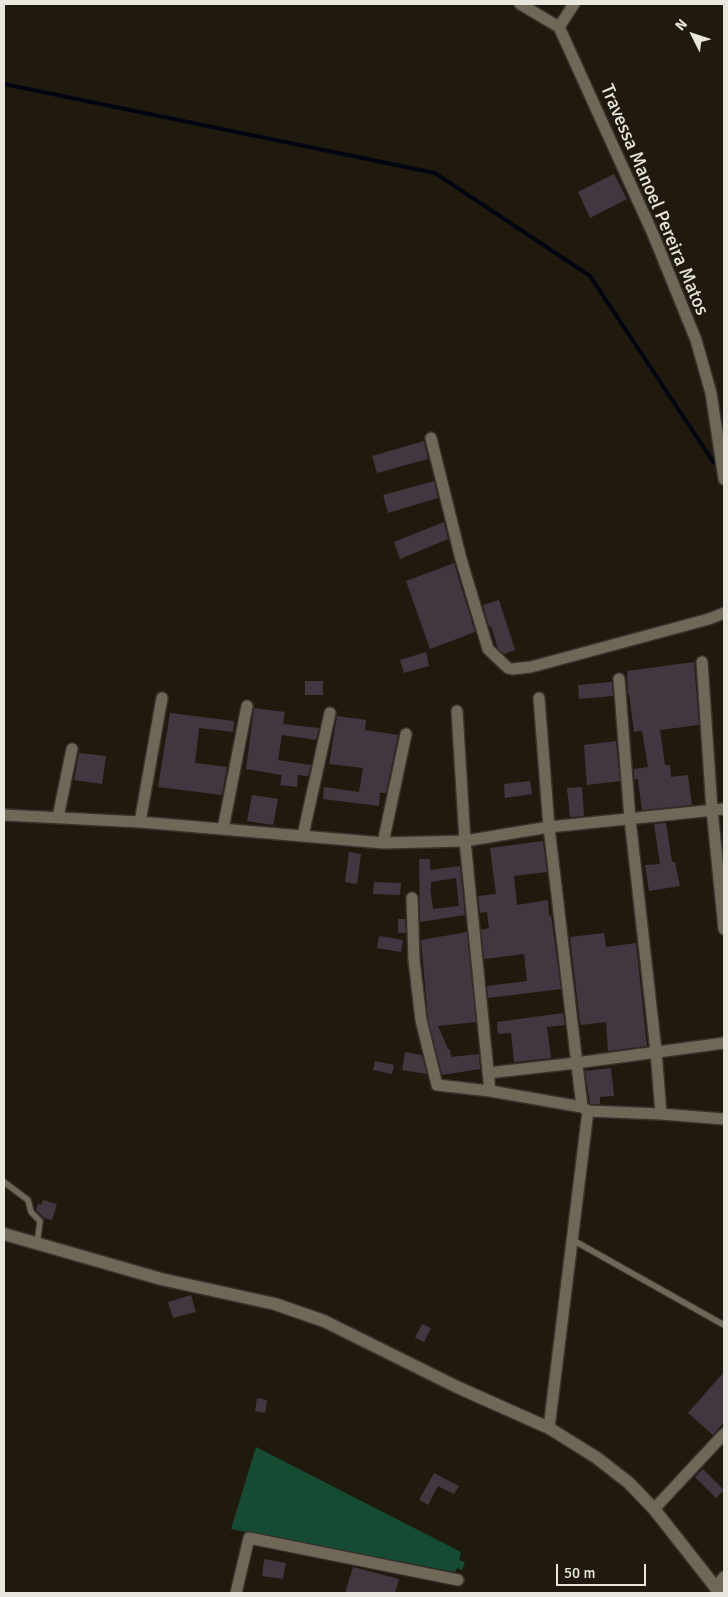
<!DOCTYPE html>
<style>
body{margin:0}
#map{position:relative;width:728px;height:1597px;overflow:hidden;background:#201a0e;font-family:Signika,sans-serif}
canvas{display:block}
.frame{position:absolute;inset:0;border:5px solid #e9e6dd;pointer-events:none}
.north{position:absolute;left:668px;top:10px;width:50px;height:50px;-webkit-text-stroke:4px #201a0e;paint-order:stroke;rotate:311deg;font-size:14px;font-weight:700;line-height:20px;text-align:center;color:#e9e6dd}
.north::after{content:'';display:block;margin:auto;width:18px;height:22px;background:#e9e6dd;clip-path:polygon(50% 0,100% 100%,50% 72%,0 100%)}
.scale{position:absolute;left:556px;top:1564px;width:90px;height:22px;box-sizing:border-box;border:2px solid #e9e6dd;border-top:0;padding-left:6px;font-size:15px;line-height:18px;white-space:nowrap;color:#e9e6dd;-webkit-text-stroke:4px #201a0e;paint-order:stroke}
</style>
<div id="map">
<canvas width="728" height="1597"></canvas>
<div class="frame"></div>
<div class="north">N</div>
<div class="scale">50 m</div>
</div>
<script>
const ctx = document.querySelector('canvas').getContext('2d');
ctx.lineJoin = 'round';
function paint(path, color) {
  ctx.fillStyle = color;
  ctx.fill(path, 'evenodd');
}
function stroke(path, color, width, dash) {
  ctx.strokeStyle = color;
  ctx.lineWidth = width;
  ctx.lineCap = dash ? 'butt' : 'round';
  ctx.setLineDash(dash || []);
  ctx.stroke(path);
}
function drawText(font, color, halo, rows, align = 'center') {
  ctx.font = font + ' Signika,sans-serif';
  ctx.lineWidth = 4;
  ctx.setLineDash([]);
  ctx.textBaseline = 'middle';
  ctx.strokeStyle = halo;
  ctx.fillStyle = color;
  for (const [text, x, y, turn = 0] of rows) {
    ctx.save();
    ctx.translate(x, y);
    ctx.rotate((+turn || 0) * Math.PI / 180);
    ctx.textAlign = isNaN(turn) ? turn : align;
    if (halo) ctx.strokeText(text, 0, 0);
    ctx.fillText(text, 0, 0);
    ctx.restore();
  }
}
const green = new Path2D(`
 M256 1447 461 1552 459 1560 465 1562 462 1570 457 1568 455 1572 231 1529Z`);
const stream = new Path2D(`
 M4 84 435 173 590 276 714 463`);
const building = new Path2D(`
 M614 174 627 199 590 218 578 192Z
 M424 441 428 459 377 473 372 456Z
 M434 481 438 498 388 513 383 495Z
 M444 522 448 539 400 559 394 542Z
 M454 563 475 632 430 649 406 581Z
 M499 600 515 650 504 654 498 649 491 626 489 627 483 605Z
 M426 652 429 666 404 673 400 660Z
 M694 662 699 725 660 730 665 765H670L671 777 688 775 692 805 642 810 638 781V779H634V769L648 767 642 731 634 732 629 694H628L627 671Z
 M305 681H323V695H305Z
 M612 682 613 696 579 699 578 685Z
 M254 708 285 712 283 724 319 728 316 740 282 735 278 760 311 765 308 776 298 775 297 787 280 785 282 775 246 769Z
 M170 713 234 721 233 732 199 728 195 763 227 767 222 795 158 787Z
 M337 716 366 720 365 730 398 735 386 793H380L379 806 323 799 324 787 359 792 363 768 329 764Z
 M616 741 620 781 587 785 584 745Z
 M79 753 106 756 102 784 74 780Z
 M530 781 532 794 505 798 504 784Z
 M582 787 584 816 570 817 567 788Z
 M252 795 278 799 273 825 247 821Z
 M666 823 672 862H675L680 886 649 891 645 865 660 864 654 824Z
 M543 841 547 872 514 876 517 905 548 900 549 916 551 915 561 989 488 998 487 986 527 981 524 954 484 959 481 930 489 928 487 912 480 913 478 896 496 894 490 848Z
 M349 852 361 854 357 884 345 882Z
 M419 859H430V870L460 866 465 915 420 922ZM456 878 459 906 433 909 430 888H431V882Z
 M374 882 401 883 400 895 373 894Z
 M398 919H405L406 933H398Z
 M467 932 476 1022 438 1026 448 1049H450L451 1057 479 1054 480 1069 442 1075 428 1019 421 940Z
 M604 933 606 947 636 943 647 1046 608 1051 606 1022 581 1025V1023H580L570 937Z
 M379 936 403 940 401 952 377 948Z
 M563 1013 565 1025 547 1027 551 1058 514 1062 511 1033 498 1034 497 1022Z
 M405 1052 422 1055 427 1074 402 1070Z
 M375 1061 394 1065 392 1074 373 1070Z
 M611 1068 614 1096 600 1097V1104H590L585 1071Z
 M43 1200 57 1204 52 1220 44 1218 36 1210 38 1204 41 1205Z
 M191 1295 196 1312 173 1318 168 1302Z
 M422 1324 431 1328 424 1342 415 1338Z
 M724 1372V1422L713 1435 688 1413Z
 M257 1398 267 1400 265 1413 255 1411Z
 M703 1469 724 1490 716 1498 695 1477Z
 M434 1473 459 1486 454 1494 438 1486 428 1505 419 1500Z
 M264 1559 286 1563 283 1579 262 1576Z
 M353 1567 399 1579 395 1593H345Z`);
const lane = new Path2D(`
 M4 1182 28 1200 31 1212 40 1221 37 1245
 M571 1239 724 1325`);
const street = new Path2D(`
 M520 4 559 27
 M559 27 653 234 696 340 711 393 724 479
 M559 27 574 4
 M431 438 461 559 488 649 508 668 512 669 531 667 709 619 724 613
 M702 662 712 810 724 929
 M619 679 630 819 656 1051 661 1114
 M539 698 549 827 582 1107
 M457 711 465 841 490 1091
 M4 815 140 822 383 843 465 841 549 827 724 809
 M58 817 72 749
 M140 822 162 698
 M223 829 247 706
 M303 835 330 713
 M383 843 406 734
 M412 898 414 960 421 1020 437 1085 490 1091 582 1107 588 1111 661 1114 724 1119
 M488 1073 576 1063 724 1043
 M549 1428 588 1111
 M654 1509 724 1434
 M715 1588 724 1577
 M236 1593 249 1538 458 1580`);
const secondary = new Path2D(`
 M4 1234 161 1279 275 1304 324 1321 457 1387 549 1428 597 1458 629 1483 654 1509 720 1593`);
const streetNames = [
 ["Travessa Manoel Pereira Matos",654,200,67]
];
paint(green, '#164b33');
stroke(stream, '#000511', 4);
paint(building, '#423741');
stroke(lane, '#37322c', 8);
stroke(street, '#37322c', 14);
stroke(secondary, '#37322c', 15);
stroke(lane, '#6f6859', 5.5);
stroke(street, '#6f6859', 11);
stroke(secondary, '#6f6859', 12);
drawText('19px', '#e9e6dd', '#201a0e', streetNames);
</script>
